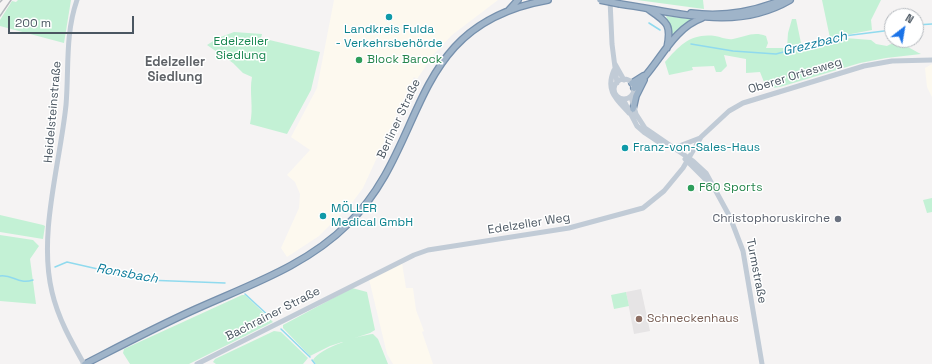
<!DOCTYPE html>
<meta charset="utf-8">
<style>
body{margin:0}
#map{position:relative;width:932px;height:364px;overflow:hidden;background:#f5f3f3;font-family:"Space Grotesk",sans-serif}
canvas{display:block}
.north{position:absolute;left:884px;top:8px;width:40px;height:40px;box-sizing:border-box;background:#fff;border:1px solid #b7bbc0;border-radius:50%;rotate:31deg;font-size:11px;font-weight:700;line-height:16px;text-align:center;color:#4a5661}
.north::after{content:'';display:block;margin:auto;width:14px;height:18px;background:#1a73e8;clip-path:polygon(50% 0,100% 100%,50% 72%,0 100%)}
.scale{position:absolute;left:8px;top:16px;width:126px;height:18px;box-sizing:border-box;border:2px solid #4a5661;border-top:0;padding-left:5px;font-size:12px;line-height:14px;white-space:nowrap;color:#4a5661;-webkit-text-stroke:3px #fff;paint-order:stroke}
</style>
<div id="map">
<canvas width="932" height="364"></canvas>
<div class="north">N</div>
<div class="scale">200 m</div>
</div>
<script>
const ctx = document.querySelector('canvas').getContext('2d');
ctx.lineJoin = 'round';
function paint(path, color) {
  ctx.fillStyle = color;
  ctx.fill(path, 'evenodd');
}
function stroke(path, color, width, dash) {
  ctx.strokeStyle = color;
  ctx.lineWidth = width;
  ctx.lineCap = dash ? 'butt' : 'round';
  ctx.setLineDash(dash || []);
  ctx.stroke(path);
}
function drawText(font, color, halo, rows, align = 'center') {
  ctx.font = font + ' "Space Grotesk",sans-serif';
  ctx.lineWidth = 3;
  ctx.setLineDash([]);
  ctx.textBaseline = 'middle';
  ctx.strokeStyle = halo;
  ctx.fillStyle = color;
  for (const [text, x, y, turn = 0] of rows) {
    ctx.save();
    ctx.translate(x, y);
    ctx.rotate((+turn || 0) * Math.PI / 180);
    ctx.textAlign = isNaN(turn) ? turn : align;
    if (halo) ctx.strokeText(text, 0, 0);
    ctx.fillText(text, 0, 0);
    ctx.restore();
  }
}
const commercial = new Path2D(`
 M334 0H498L452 35 434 54 417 79 414 77 363 188 351 204 319 236 287 257 281 248 299 208 300 194 295 182 287 175 310 150 291 137 317 88Z
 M932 64V97L927 87 925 68Z
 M402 263 406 288H413L416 310 424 331 422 332 433 364H393L387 354 369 279Z`);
const education = new Path2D(`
 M641 289 650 331 634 334 626 292Z`);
const green = new Path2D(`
 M18 0H71L64 43 0 26V20L12 1 16 2Z
 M637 0H703L704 9Z
 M822 0H881L871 20 872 30 830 38Z
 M666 16 691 19 692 20 683 26 671 40 672 31Z
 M792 19H796L801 43 816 46 845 38 871 40 876 44 887 46C899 39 910 49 921 54L886 58 860 63 780 87 772 88 770 84 764 82 760 72 746 73V59L724 55 727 66 721 72H716L714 66 692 67 693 70 669 75 665 62C680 45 691 33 715 36 721 37 727 40 733 39 745 37 753 31 766 36L768 43 766 48H787L788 33Z
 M234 32 262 34 261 38 320 52 311 90 287 134 250 124C254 108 249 92 252 77L243 73 233 63 207 45 218 38Z
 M932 198V212L927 213 923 200Z
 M0 215 43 225 45 226 43 239 0 232Z
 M0 235 33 240 39 246 30 259 36 304 0 301Z
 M352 288 367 292 375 330 370 333 330 346 310 356 283 328V325Z
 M626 292 629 306 614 309 611 295Z
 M242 295H245L273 322 189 364H130L123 353 124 349Z
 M274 331 281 332 308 358 303 364H216L213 362 215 359Z
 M373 334 378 339 388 364H316L313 360C320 348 360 335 373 334Z`);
const stream = new Path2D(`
 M649 23 660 30
 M916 25 932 24
 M691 44 733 51 776 54 844 36 892 30
 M55 267 67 262 146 280 225 283
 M0 276C13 274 18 285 33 280
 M245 294 271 318
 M281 329 310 357
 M312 360 315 364`);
const secondary = new Path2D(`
 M77 0C65 34 69 70 66 105 60 164 38 234 52 292 58 318 71 341 84 364
 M610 0 612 44 617 83
 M615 64 624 80
 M614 70C605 91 616 99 629 113
 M614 89a10 10 0 1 1 20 0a10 10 0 1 1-20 0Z
 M631 97 636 114 645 128 693 161 706 173 730 217 743 251 762 364
 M623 99 637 126 645 133 660 143
 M674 148 700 138
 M685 159 711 185
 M197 364 414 255 428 250 569 228 643 208 664 191 683 168 701 137 729 111 743 103 864 66 892 61 932 60`);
const trunk = new Path2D(`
 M620 4C678 12 735 32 790 0
 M648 9C667 22 672 24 667 48
 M509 10 518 0
 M691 13C722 17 753 12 782 0
 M632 83 643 76
 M634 88C658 67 671 29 702 18
 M633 109 636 96 644 80
 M85 364C122 345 158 326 196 309 249 285 306 266 348 224 430 144 405 25 548 0`);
const rail = new Path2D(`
 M0 2 2 0
 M0 16 11 0`);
const trunkBridge = new Path2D(`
 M600 0 620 4`);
const markers = [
 [389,17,4,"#0f9aa8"],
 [359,60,4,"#2e9e5b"],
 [625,148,4,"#0f9aa8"],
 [691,188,4,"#2e9e5b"],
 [323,216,4,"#0f9aa8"],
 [838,219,4,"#6b7280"],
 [639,319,4,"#8d6e63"]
];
const cultureNames = [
 ["Landkreis Fulda",389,30,"center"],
 ["- Verkehrsbehörde",389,44,"center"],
 ["Franz-von-Sales-Haus",633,148],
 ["MÖLLER",331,209],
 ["Medical GmbH",331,223]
];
const parkNames = [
 ["Edelzeller",241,42],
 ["Siedlung",241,56]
];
const leisureNames = [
 ["Block Barock",367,60],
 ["F60 Sports",699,188]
];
const streetNames = [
 ["Oberer Ortesweg",795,76,-17],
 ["Heidelsteinstraße",53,112,-85],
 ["Berliner Straße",399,119,-65],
 ["Edelzeller Weg",529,224,-9],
 ["Turmstraße",756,271,79],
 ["Bachrainer Straße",273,314,-27]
];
const worshipNames = [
 ["Christophoruskirche",830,219]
];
const educationNames = [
 ["Schneckenhaus",647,319]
];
const waterNames = [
 ["Grezzbach",815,44,-14],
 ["Ronsbach",127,274,10]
];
const neighbourhoodNames = [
 ["Edelzeller",175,62],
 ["Siedlung",175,77]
];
paint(commercial, '#fdf9ef');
paint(education, '#e6e4e5');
paint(green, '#c3f1d5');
stroke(stream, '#90daee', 1.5);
stroke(trunk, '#7690ad', 8);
stroke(secondary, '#c1cbd6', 5);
stroke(trunk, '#9fb4c9', 5.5);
stroke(rail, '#b5b8bd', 1.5);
stroke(trunkBridge, '#7690ad', 8, []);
stroke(trunkBridge, '#9fb4c9', 5.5);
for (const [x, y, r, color] of markers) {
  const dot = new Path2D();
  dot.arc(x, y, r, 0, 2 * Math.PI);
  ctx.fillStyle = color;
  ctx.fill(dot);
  stroke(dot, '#fff', 1.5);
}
drawText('12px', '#0d838f', '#fff', cultureNames, 'left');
drawText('12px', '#17864f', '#fff', parkNames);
drawText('12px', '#27864d', '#fff', leisureNames, 'left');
drawText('12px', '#4a5661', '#fff', streetNames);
drawText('12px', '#5b616d', '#fff', worshipNames, 'right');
drawText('12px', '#785e54', '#fff', educationNames, 'left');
drawText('italic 13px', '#0c7c9b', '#fff', waterNames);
drawText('bold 13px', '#5f6368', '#fff', neighbourhoodNames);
</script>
